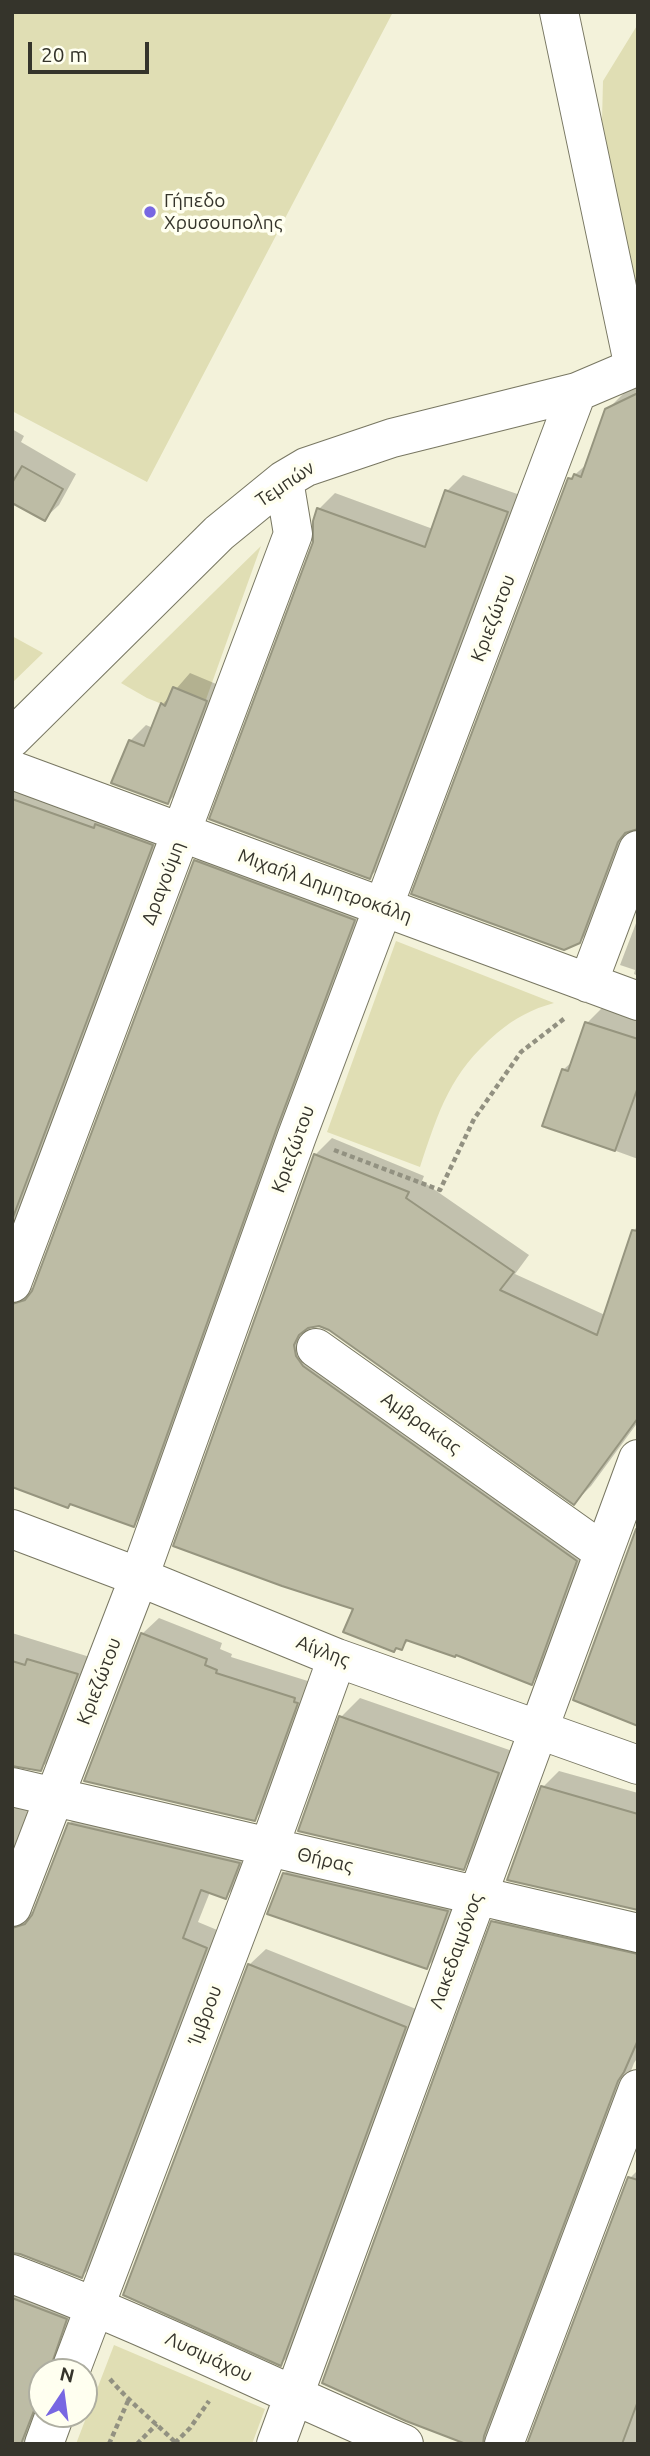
<!DOCTYPE html>
<meta charset="utf-8">
<style>
body{margin:0}
#map{position:relative;width:650px;height:2456px;overflow:hidden;background:#f3f2da;font-family:Ubuntu,sans-serif}
canvas{display:block}
.frame{position:absolute;inset:0;border:14px solid #35342b;pointer-events:none}
.north{position:absolute;left:28px;top:2358px;width:70px;height:70px;box-sizing:border-box;background:#fffff0;border:2px solid #aeaea1;border-radius:50%;rotate:13deg;font-size:19px;font-weight:700;line-height:28px;text-align:center;color:#35342b}
.north::after{content:'';display:block;margin:auto;width:24px;height:32px;background:#7867e2;clip-path:polygon(50% 0,100% 100%,50% 72%,0 100%)}
.scale{position:absolute;left:28px;top:42px;width:121px;height:32px;box-sizing:border-box;border:4px solid #35342b;border-top:0;padding-left:9px;font-size:21px;line-height:24px;white-space:nowrap;color:#35342b;-webkit-text-stroke:5px #fffff0;paint-order:stroke}
</style>
<div id="map">
<canvas width="650" height="2456"></canvas>
<div class="frame"></div>
<div class="north">N</div>
<div class="scale">20 m</div>
</div>
<script>
const ctx = document.querySelector('canvas').getContext('2d');
ctx.lineJoin = 'round';
function paint(path, color) {
  ctx.fillStyle = color;
  ctx.fill(path, 'evenodd');
}
function stroke(path, color, width, dash) {
  ctx.strokeStyle = color;
  ctx.lineWidth = width;
  ctx.lineCap = dash ? 'butt' : 'round';
  ctx.setLineDash(dash || []);
  ctx.stroke(path);
}
function drawText(font, color, halo, rows, align = 'center') {
  ctx.font = font + ' Ubuntu,sans-serif';
  ctx.lineWidth = 7;
  ctx.setLineDash([]);
  ctx.textBaseline = 'middle';
  ctx.strokeStyle = halo;
  ctx.fillStyle = color;
  for (const [text, x, y, turn = 0] of rows) {
    ctx.save();
    ctx.translate(x, y);
    ctx.rotate((+turn || 0) * Math.PI / 180);
    ctx.textAlign = isNaN(turn) ? turn : align;
    if (halo) ctx.strokeText(text, 0, 0);
    ctx.fillText(text, 0, 0);
    ctx.restore();
  }
}
const green = new Path2D(`
 M12 12H393L147 482 12 411Z
 M638 24V295L602 121 603 81Z
 M261 546 199 719 147 698 121 683Z
 M12 636 43 653 12 683Z
 M396 941 554 1003C532 1009 515 1018 497 1033 450 1073 439 1110 420 1167L327 1132Z
 M114 2345 265 2409 252 2444H76Z`);
const shadow = new Path2D(`
 M638 386V827L632 828 596 925 579 942 570 479 588 463 607 410 624 393Z
 M12 429 24 436 21 442 76 474 59 505 44 519 12 501Z
 M463 475 523 496 386 861 370 877 315 542 319 509 335 493 433 529 447 491Z
 M190 673 221 686 183 787 168 802 130 741 146 725 153 728 163 704Z
 M12 777 168 829 12 1244Z
 M212 845 370 903 150 1509 133 1525 71 1503 68 1506 12 1485V1281L22 1288H35L195 861Z
 M638 918V976L634 974 635 970 620 965Z
 M638 1002V1159L545 1125 563 1070 575 1059 587 1023 603 1007Z
 M332 1138 424 1176 422 1181 529 1255 515 1274 605 1315 638 1222V1422L591 1486 574 1503 330 1329 319 1325 310 1327 312 1340 593 1544 548 1666 531 1683 456 1654 410 1639 401 1648 355 1608 176 1545 315 1155Z
 M159 1618 222 1643 220 1649 232 1654 231 1657 311 1682 271 1803 254 1819 142 1634Z
 M12 1633 93 1658 57 1753 40 1769 12 1764Z
 M360 1698 518 1753 483 1849 463 1868 341 1717Z
 M559 1771 638 1793V1909L543 1787Z
 M12 1785 40 1796 12 1868Z
 M86 1807 255 1846 242 1881 225 1897 210 1892 198 1922 222 1932 98 2260 82 2276 12 2251V1905L20 1911 36 1912 69 1824Z
 M300 1857 463 1895 443 1951 427 1967 284 1874Z
 M510 1906 638 1935V2057L634 2063 499 2418 488 2444H471L493 1922Z
 M266 1949 421 2011 297 2348 281 2364 249 1965Z
 M638 2170V2444H529L630 2178Z
 M12 2272 82 2303 57 2372H42V2413L31 2444H12Z`);
const building = new Path2D(`
 M638 393V829L625 833 618 842 580 943 564 950 411 894 568 478 572 479 574 474 581 477 605 409Z
 M22 466 63 489 45 521 12 503V483Z
 M445 490 508 512 370 879 209 819 313 542V521L317 508 425 547Z
 M173 687 207 701 168 804 111 783 129 740 144 746 161 703 165 706Z
 M12 799 94 828 95 824 153 845 12 1220Z
 M194 860 355 920 277 1128 134 1527 70 1504 68 1508 12 1487V1304L25 1300 32 1291Z
 M585 1022 638 1039V1087L615 1151 542 1126 562 1069 568 1071Z
 M314 1154 409 1192 406 1198 514 1272 500 1290 597 1335 632 1230 638 1231V1418L574 1505 329 1330 319 1326 308 1328 299 1335 294 1345 296 1356 303 1366 577 1561 532 1685 456 1655 455 1657 406 1640 402 1650 396 1648 394 1652 343 1632 353 1609 282 1586 173 1546Z
 M636 1529H638V1726L573 1700Z
 M141 1633 207 1659 205 1665 217 1670 216 1673 295 1698 294 1702 298 1703 255 1821 84 1781Z
 M27 1659 78 1674 41 1771 12 1766V1661L25 1665Z
 M339 1716 499 1773 464 1870 298 1831Z
 M541 1786 638 1814V1910L507 1880Z
 M68 1823 240 1863 226 1899 201 1890 183 1938 207 1948 82 2278 20 2254 12 2253V1928L25 1924 32 1915Z
 M283 1873 448 1911 427 1969 267 1914Z
 M491 1921 638 1954V2040L624 2072 618 2081 484 2436 483 2444H466L406 2421 322 2383Z
 M248 1964 406 2027 281 2366 123 2295Z
 M628 2177 638 2180V2401L622 2444H527Z
 M12 2298 67 2319 49 2372H42V2390L21 2444H12Z`);
const path = new Path2D(`
 M334 1150 440 1190 474 1119 521 1052 565 1018
 M110 2379C130 2403 154 2421 176 2443
 M175 2443 190 2428 209 2401
 M109 2444 128 2401
 M137 2444 157 2424`);
const minor = new Path2D(`
 M559 12 634 368
 M12 738 219 533 284 480 306 467 392 438 577 392 638 366
 M12 770 638 1001
 M588 983 638 850
 M12 1283 293 534 284 480
 M316 1348 603 1552
 M12 1529 139 1577 337 1658 638 1765
 M12 1787 638 1933
 M12 1907 139 1577 297 1136 577 392
 M12 2274C145 2324 273 2388 404 2444
 M70 2372 269 1847 337 1658
 M44 2444 55 2414
 M276 2444 638 1459
 M504 2444 638 2089`);
const markers = [
 [150,212,7,"#7867e2"]
];
const poiNames = [
 ["Γήπεδο",164,201],
 ["Χρυσουπολης",164,223]
];
const streetNames = [
 ["Τεμπών",285,484,-34],
 ["Κριεζώτου",493,618,-69],
 ["Δραγούμη",163,883,-69],
 ["Μιχαήλ Δημητροκάλη",325,886,20],
 ["Κριεζώτου",293,1149,-70],
 ["Αμβρακίας",421,1423,35],
 ["Αίγλης",323,1651,21],
 ["Κριεζώτου",99,1681,-69],
 ["Θήρας",325,1860,13],
 ["Λακεδαιμόνος",456,1951,-70],
 ["Ίμβρου",205,2015,-69],
 ["Λυσιμάχου",209,2357,25]
];
paint(green, '#e0deb4');
paint(shadow, '#0003');
paint(building, '#bdbca5');
stroke(building, '#96957f', 2);
stroke(minor, '#787762', 40);
stroke(path, '#929181', 4.5, [5, 3.5]);
stroke(minor, '#fff', 38);
for (const [x, y, r, color] of markers) {
  const dot = new Path2D();
  dot.arc(x, y, r, 0, 2 * Math.PI);
  ctx.fillStyle = color;
  ctx.fill(dot);
  stroke(dot, '#fffff0', 2.5);
}
drawText('19px', '#35342b', '#fffff0', poiNames, 'left');
drawText('19px', '#35342b', '#fffff0', streetNames);
</script>
